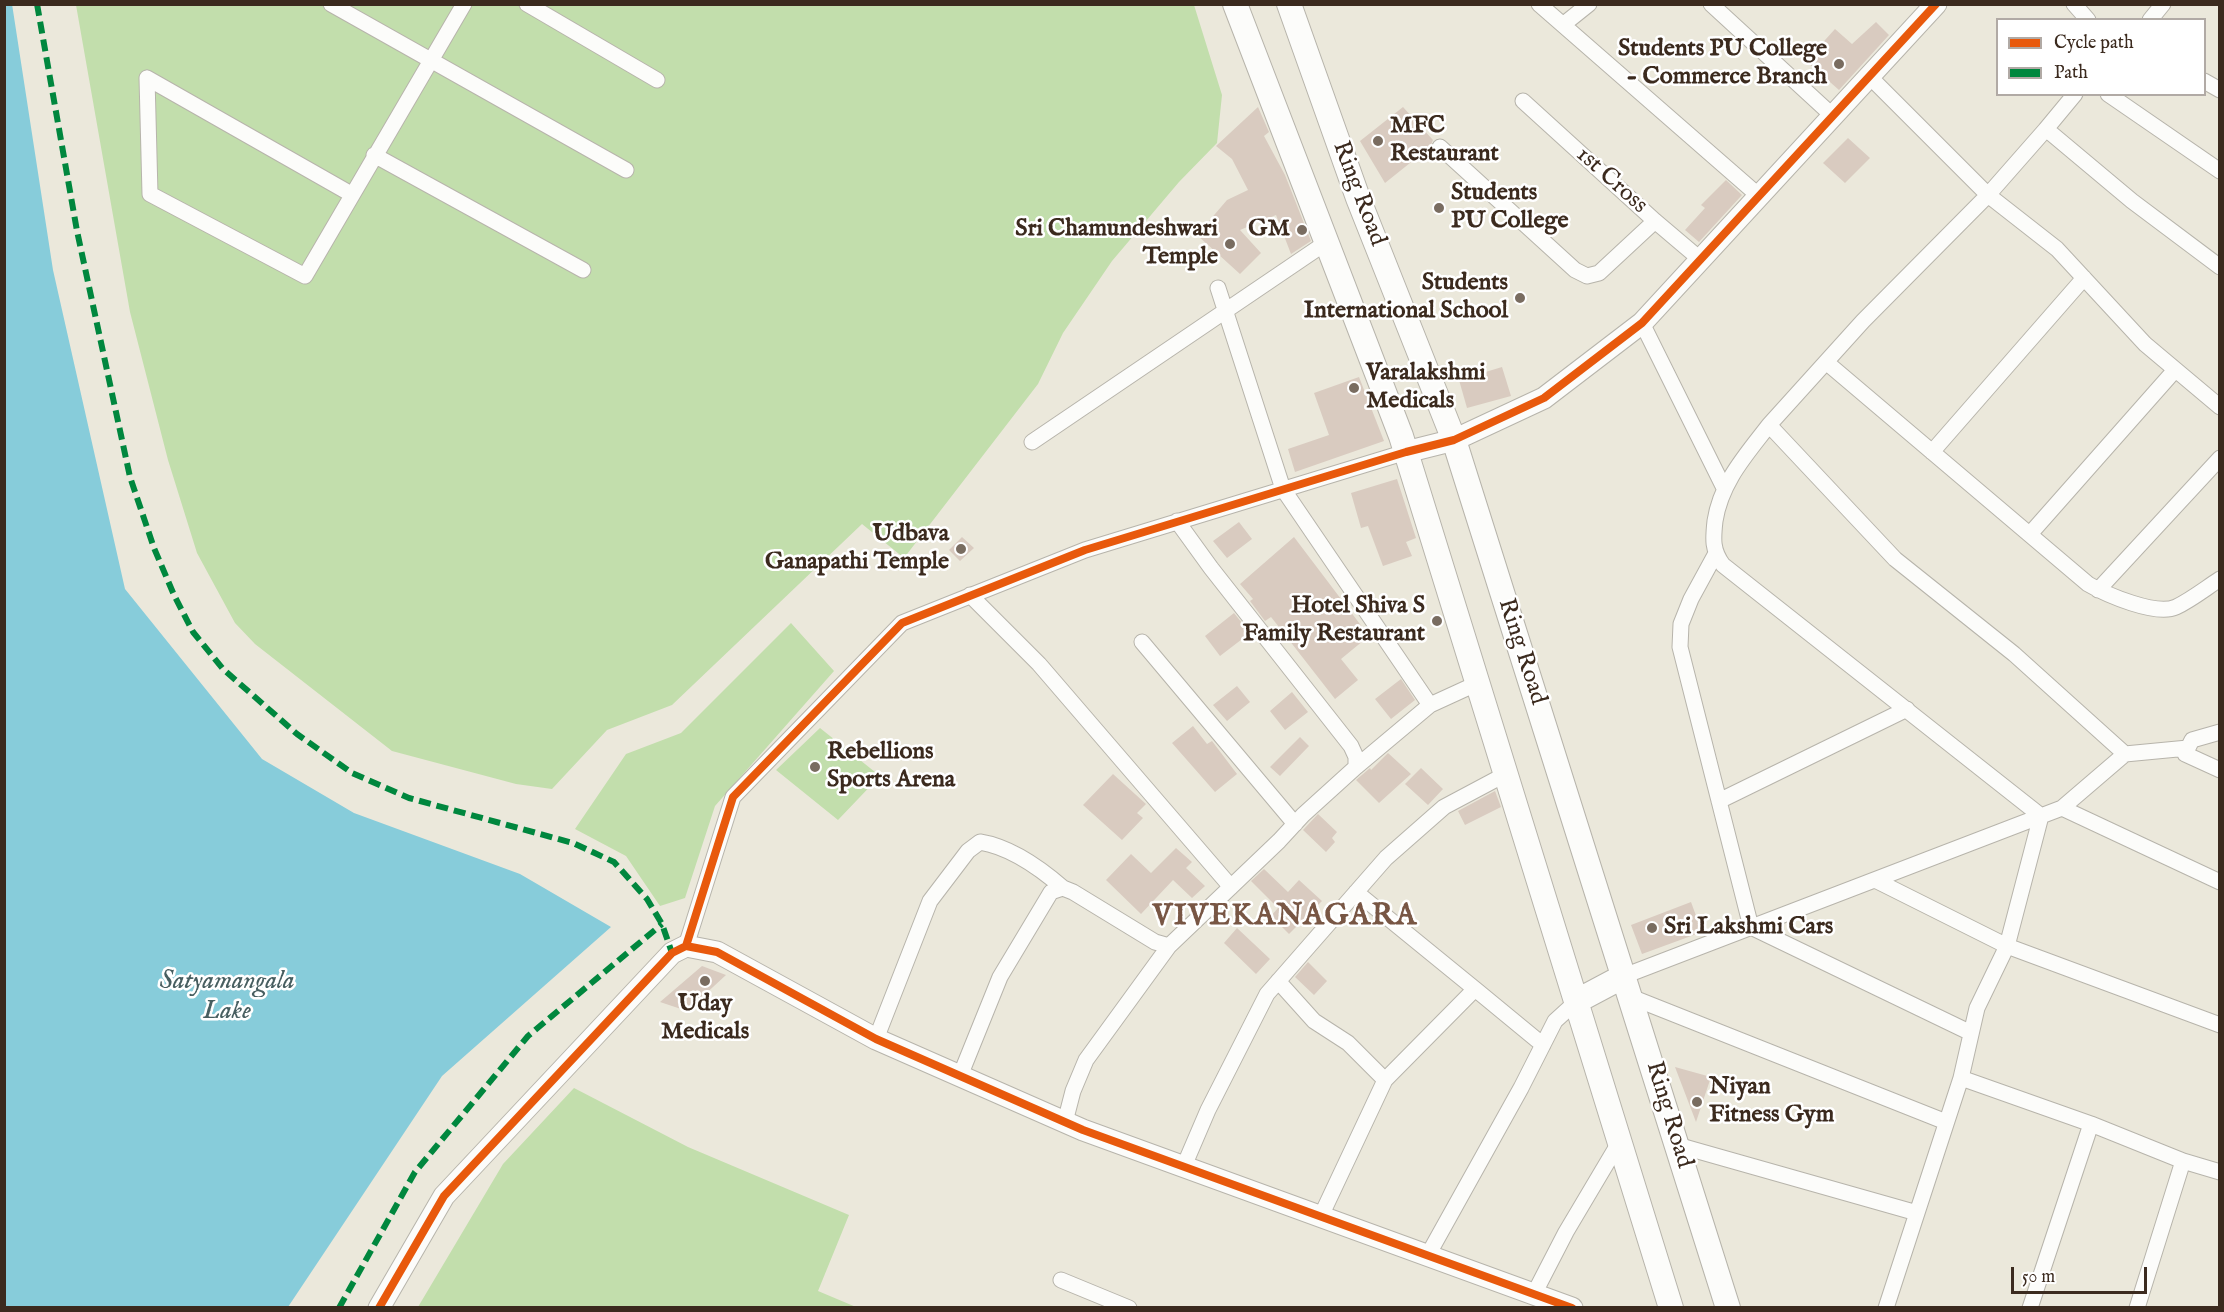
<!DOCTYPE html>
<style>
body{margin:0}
#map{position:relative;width:2224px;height:1312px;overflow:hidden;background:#ebe8db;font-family:"IM FELL English",serif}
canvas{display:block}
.frame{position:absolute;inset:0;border:6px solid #3b2a1e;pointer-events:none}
.legend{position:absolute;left:1996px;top:18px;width:210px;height:78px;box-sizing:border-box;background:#fff;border:2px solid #b1aaa5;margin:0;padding:8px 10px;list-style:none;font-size:18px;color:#3b2a1e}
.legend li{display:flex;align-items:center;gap:12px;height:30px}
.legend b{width:30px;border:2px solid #b1aaa5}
.scale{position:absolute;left:2011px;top:1267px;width:136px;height:27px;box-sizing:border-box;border:3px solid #3b2a1e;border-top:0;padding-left:8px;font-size:18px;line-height:21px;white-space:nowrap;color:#3b2a1e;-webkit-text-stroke:4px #fff;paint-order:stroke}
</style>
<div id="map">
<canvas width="2224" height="1312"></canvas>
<div class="frame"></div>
<ul class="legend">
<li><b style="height:8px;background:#e8590c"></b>Cycle path</li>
<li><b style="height:8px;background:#00873e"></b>Path</li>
</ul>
<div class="scale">50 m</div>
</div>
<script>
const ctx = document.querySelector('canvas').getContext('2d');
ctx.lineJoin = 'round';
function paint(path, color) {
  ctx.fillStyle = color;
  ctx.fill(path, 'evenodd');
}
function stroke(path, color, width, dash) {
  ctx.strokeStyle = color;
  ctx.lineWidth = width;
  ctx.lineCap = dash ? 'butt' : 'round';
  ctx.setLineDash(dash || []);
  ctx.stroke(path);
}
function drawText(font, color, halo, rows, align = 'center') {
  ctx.font = font + ' "IM FELL English",serif';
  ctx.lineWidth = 5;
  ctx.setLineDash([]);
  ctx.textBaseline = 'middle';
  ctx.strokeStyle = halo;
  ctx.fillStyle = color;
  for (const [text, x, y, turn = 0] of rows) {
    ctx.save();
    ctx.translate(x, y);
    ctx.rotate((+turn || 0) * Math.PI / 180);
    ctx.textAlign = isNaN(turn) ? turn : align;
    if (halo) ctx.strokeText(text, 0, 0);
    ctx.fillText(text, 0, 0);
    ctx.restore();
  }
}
const green = new Path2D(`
 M76 5H1194L1222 95 1217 143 1179 182 1112 261 1063 333 1038 384 904 558 862 524 672 705 607 730 552 789 516 784 392 751 255 644 235 623 197 553 168 460 130 312Z
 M791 623 834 671 715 806 685 898 660 906 626 856 575 829 626 754 681 733Z
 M820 728 880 776 838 820 776 770Z
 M574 1088 688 1147 849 1215 818 1291 856 1307H418L503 1164Z`);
const water = new Path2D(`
 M12 4 53 270 125 589 262 759 354 813 520 874 611 927 442 1076 288 1307H5L4 5Z`);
const building = new Path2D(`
 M1876 22 1889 35 1839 90 1806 61 1835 29 1852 44Z
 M1258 107 1269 132 1264 136 1285 175 1311 241 1291 254 1276 215 1240 230 1261 253 1240 274 1197 235 1227 200 1248 190 1232 159 1216 146Z
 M1403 107 1433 140 1430 147 1385 183 1360 141Z
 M1848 138 1870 158 1845 183 1823 163Z
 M1726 180 1742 195 1699 242 1685 230 1705 208 1701 205Z
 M1502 367 1511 396 1467 408 1459 380Z
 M1359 377 1384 441 1295 472 1288 449 1329 435 1314 393Z
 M1397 479 1416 538 1406 542 1412 556 1383 566 1368 526 1361 528 1351 493Z
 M1239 522 1252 539 1227 558 1213 541Z
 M962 537 974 548 960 561 949 550Z
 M1294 537 1369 636 1341 659 1358 680 1335 699 1275 622 1271 617 1265 621 1250 601 1253 599 1240 584Z
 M1234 613 1250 633 1220 656 1205 636Z
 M1401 679 1415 700 1391 719 1375 699Z
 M1237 686 1250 702 1227 721 1213 705Z
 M1292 692 1308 712 1285 730 1270 711Z
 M1193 726 1207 744 1212 741 1237 774 1215 792 1172 743Z
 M1300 737 1309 746 1280 776 1270 767Z
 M1388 753 1411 774 1379 803 1356 780 1370 768 1371 770Z
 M1421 768 1443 789 1428 805 1405 784Z
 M1113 774 1146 804 1137 813 1143 818 1122 840 1083 805Z
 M1495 791 1501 807 1465 825 1458 811Z
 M1318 814 1337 832 1332 838 1335 842 1326 852 1303 830Z
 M1176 848 1192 862 1186 868 1205 886 1192 898 1173 880 1141 914 1106 880 1131 854 1151 873Z
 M1264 869 1288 892 1299 880 1322 901 1289 934 1271 916 1278 908 1251 881Z
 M1691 902 1702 932 1642 954 1631 925Z
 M1237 928 1270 959 1256 974 1224 943Z
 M1308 962 1327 981 1314 995 1295 977Z
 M702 966 726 975 687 1011 660 1002Z
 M1675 1067 1711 1077 1696 1122Z`);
const street = new Path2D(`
 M331 4 626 170
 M527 4 657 80
 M1539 4 1759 196
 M1711 4 1834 117
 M2074 4 2088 20
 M2150 20 2163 4
 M1564 24 1589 4
 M1869 76 1988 195 1863 321 1769 425 1895 559 2014 654 2125 754
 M147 78 150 194 305 276 464 4
 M147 78 351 194
 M2204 81 2220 90
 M2075 94 2046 129 2132 201 2220 267
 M2108 94 2220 171
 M1523 101 1655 221 1701 260
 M2046 129 1988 195 2057 249 2145 344 2220 407
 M1440 147 1575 270 1587 276 1599 273 1655 221
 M374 155 583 270
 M1218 288 1283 489 1430 705
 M1642 323 1724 488
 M1826 362 2088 584C2107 595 2156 616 2176 607 2191 600 2206 588 2220 579
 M1769 425C1746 455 1721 482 1715 521 1713 539 1712 550 1723 565L2041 816
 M1032 442 1327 242
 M1932 452 2084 278
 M2030 534 2175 370
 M1715 555 1691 599 1681 624 1680 647 1751 927 1971 1033
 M2098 590 2220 458
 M970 595 1039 664 1231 887
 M1142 642 1295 824
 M2220 732 2192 740 2185 754 2220 770
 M2188 748 2125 754 2062 808 2220 882
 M1356 767 1430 705 1478 683
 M1719 801 1907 709
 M1875 880 2007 946 2220 1025
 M1356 892 1475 989
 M686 946 733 797 902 623 1085 550 1406 452
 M1624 976 2041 816
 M1278 981 1314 1021 1348 1043 1385 1080
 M1631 997 1946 1122
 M876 1039 930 901 968 851 980 842C1011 847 1040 868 1063 888
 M960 1076 1000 977 1051 892 1063 888 1073 892 1155 942 1169 946
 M1961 1078 1977 1008 2007 946 2041 816 2062 808
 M1065 1122 1073 1091 1086 1060 1169 946 1279 841 1303 815 1356 767V757L1351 746 1211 568 1177 521
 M1677 1145 1917 1213
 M1184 1166 1208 1110 1267 994 1386 858 1444 807 1506 774
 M1321 1216 1385 1080 1475 989 1543 1045
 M1428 1255 1521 1088 1555 1021 1577 1001
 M1061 1280 1129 1308
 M1534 1294 1566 1232 1620 1141
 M1886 1308 1961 1078 2091 1124 2183 1161 2220 1172
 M2030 1308 2091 1124
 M2137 1308 2183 1161`);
const secondary = new Path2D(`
 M1406 452 1454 440 1544 398 1642 323 1936 4
 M379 1308 444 1196 672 953 686 946 717 952 876 1039 1083 1130 1572 1308`);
const primary = new Path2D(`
 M1235 4 1401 436 1671 1308
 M1289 4 1358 198 1454 440 1728 1308
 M1577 1001 1624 976`);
const quiet = new Path2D(`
 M37 4 77 231 130 477 154 548 174 595 193 632 223 669 297 734 352 773 409 798 573 843 614 862 647 899 662 924 672 953
 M339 1308 415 1172 528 1036 662 924`);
const cycleway = new Path2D(`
 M686 946 733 797 902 623 1085 550 1406 452 1454 440 1544 398 1642 323 1936 4
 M379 1308 444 1196 672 953 686 946 717 952 876 1039 1083 1130 1572 1308`);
const markers = [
 [1839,64,6,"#796c60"],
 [1378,141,6,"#796c60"],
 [1439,208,6,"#796c60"],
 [1302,230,6,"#796c60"],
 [1230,244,6,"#796c60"],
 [1520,298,6,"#796c60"],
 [1354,388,6,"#796c60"],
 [961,549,6,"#796c60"],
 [1437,621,6,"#796c60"],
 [815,767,6,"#796c60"],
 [1652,928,6,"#796c60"],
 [705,981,6,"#796c60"],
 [1697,1102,6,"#796c60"]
];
const poiNames = [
 ["Students PU College",1827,50],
 ["- Commerce Branch",1827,78],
 ["MFC",1390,127,"left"],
 ["Restaurant",1390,155,"left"],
 ["Students",1451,194,"left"],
 ["PU College",1451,222,"left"],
 ["Sri Chamundeshwari",1218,230],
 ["Temple",1218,258],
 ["GM",1290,230],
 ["Students",1508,284],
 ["International School",1508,312],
 ["Varalakshmi",1366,374,"left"],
 ["Medicals",1366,402,"left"],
 ["Udbava",949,535],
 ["Ganapathi Temple",949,563],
 ["Hotel Shiva S",1425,607],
 ["Family Restaurant",1425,635],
 ["Rebellions",827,753,"left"],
 ["Sports Arena",827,781,"left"],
 ["Sri Lakshmi Cars",1664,928,"left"],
 ["Uday",705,1005,"center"],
 ["Medicals",705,1033,"center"],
 ["Niyan",1709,1088,"left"],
 ["Fitness Gym",1709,1116,"left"]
];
const streetNames = [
 ["1st Cross",1611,181,42],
 ["Ring Road",1358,194,69],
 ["Ring Road",1521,652,72],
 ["Ring Road",1668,1115,73]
];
const waterNames = [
 ["Satyamangala",227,983],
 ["Lake",227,1013]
];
const districtNames = [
 ["VIVEKANAGARA",1285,918]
];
paint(green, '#c2deac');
paint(water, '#87ccda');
paint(building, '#d9cbc0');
stroke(street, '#b7b4ab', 17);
stroke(secondary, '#b7b4ab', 23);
stroke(primary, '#b7b4ab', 26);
stroke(street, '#fcfcfa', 15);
stroke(secondary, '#fcfcfa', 21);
stroke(primary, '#fcfcfa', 24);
stroke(quiet, '#00873e', 6, [12, 6]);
stroke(cycleway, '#e8590c', 8);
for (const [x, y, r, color] of markers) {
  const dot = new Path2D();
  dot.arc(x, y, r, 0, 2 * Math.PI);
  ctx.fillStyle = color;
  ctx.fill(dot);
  stroke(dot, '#fff', 2);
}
drawText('bold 24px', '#3b2a1e', '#fff', poiNames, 'right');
drawText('24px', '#3b2a1e', '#fff', streetNames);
drawText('italic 26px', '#475e60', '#fff', waterNames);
ctx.letterSpacing = '1.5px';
drawText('bold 30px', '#785644', '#fff', districtNames);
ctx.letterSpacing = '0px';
</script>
